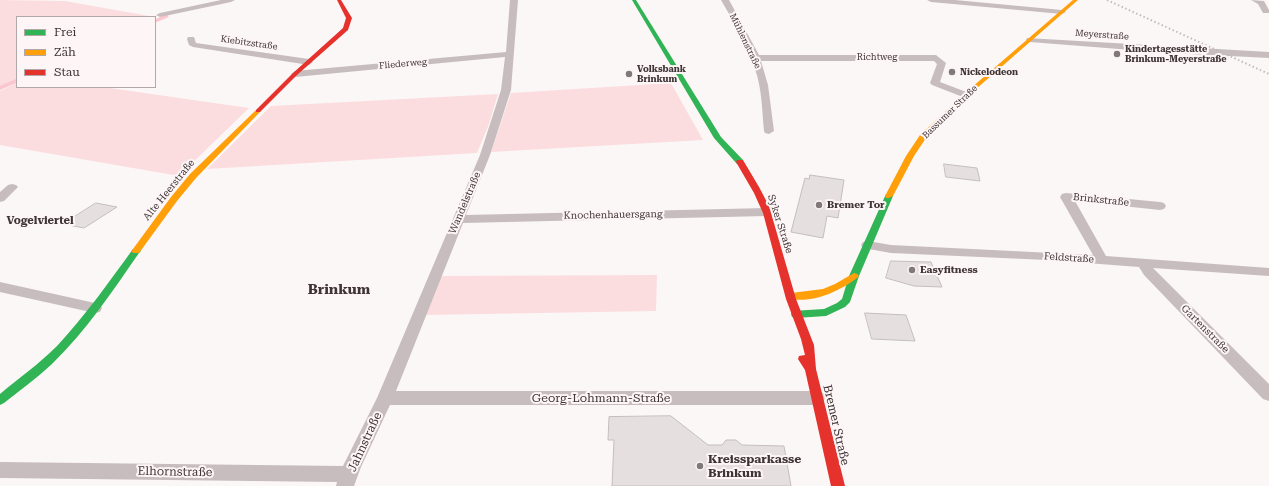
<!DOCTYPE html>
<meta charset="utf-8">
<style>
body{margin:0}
#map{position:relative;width:1269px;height:486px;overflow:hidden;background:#fcf7f7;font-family:"Roboto Serif",serif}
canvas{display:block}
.legend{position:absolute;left:16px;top:16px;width:140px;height:72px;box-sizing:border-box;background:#fef5f6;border:1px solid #b1a8a9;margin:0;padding:5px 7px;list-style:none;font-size:12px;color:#3d3536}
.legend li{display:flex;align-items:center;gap:8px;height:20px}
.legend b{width:20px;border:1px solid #b1a8a9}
</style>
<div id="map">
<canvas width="1269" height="486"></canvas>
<ul class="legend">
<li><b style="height:5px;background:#30b455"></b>Frei</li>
<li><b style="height:5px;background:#ff9f0a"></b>Zäh</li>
<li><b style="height:5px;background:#e5322d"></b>Stau</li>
</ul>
</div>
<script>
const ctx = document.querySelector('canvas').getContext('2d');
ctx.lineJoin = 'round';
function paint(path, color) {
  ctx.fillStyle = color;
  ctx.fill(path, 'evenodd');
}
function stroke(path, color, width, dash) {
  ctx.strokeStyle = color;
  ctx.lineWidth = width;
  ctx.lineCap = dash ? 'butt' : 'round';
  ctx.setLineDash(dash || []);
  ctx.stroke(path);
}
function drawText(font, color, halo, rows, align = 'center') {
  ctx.font = font + ' "Roboto Serif",serif';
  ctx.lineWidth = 4;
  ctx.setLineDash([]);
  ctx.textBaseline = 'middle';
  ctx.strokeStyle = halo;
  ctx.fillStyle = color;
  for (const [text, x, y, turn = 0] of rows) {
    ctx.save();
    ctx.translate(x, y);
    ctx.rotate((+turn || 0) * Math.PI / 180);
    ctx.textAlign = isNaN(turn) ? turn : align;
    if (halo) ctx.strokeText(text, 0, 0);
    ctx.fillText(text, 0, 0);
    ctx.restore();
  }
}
const green = new Path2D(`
 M0 0 65 1 155 17H17V80L0 88Z
 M17 83V87H103L249 108 179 176 0 145V91Z
 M671 83 703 140 491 152 511 93Z
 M498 94 489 124 477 153 207 169 271 106Z
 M657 275 656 311 425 315 439 276Z`);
const streamFar1 = new Path2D(`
 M155 21 167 16
 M14 82 17 81`);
const stream = new Path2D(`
 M0 88 16 81`);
const building = new Path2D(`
 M944 164 977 168 980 181 946 177Z
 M810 175 844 180 838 218 827 216 823 238 791 232 805 178 809 179Z
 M96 203 117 207 84 228 63 224Z
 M891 261 931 262 942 287 914 286 886 278Z
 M865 313 906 315 915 341 872 339Z
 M671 416 708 445H722L726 440H736L742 445 784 446 791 486H612L614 440H608L609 417Z`);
const street = new Path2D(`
 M221 0H235L231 2 160 17 156 15 160 13Z
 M510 0H518L511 90 490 155 466 215 767 208 771 209 773 212 771 215 767 216 463 223 396 391H817L823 393 825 398 823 403 817 405H390L361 467 354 486H336L337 482 0 478V462L343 466 377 398 480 155 501 90 505 57 295 77 291 74 295 71 506 52Z
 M721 0H729L759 55H936L946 63 940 82 969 93 971 95 966 98 963 97 932 85 930 83 937 64 934 61H761L768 85 774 131 769 134 765 133 764 131C762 110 762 89 755 69 748 45 734 23 721 0Z
 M927 0H955L1062 10 1066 12 1062 14 931 2Z
 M1251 0 1264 1 1269 10V13H1263L1258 4Z
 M188 37H194L196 43 309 59 313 62 309 65 193 47 189 45 187 39Z
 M1027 38 1269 52V58L1170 53 1030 42 1026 40Z
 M12 184 16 185 18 187 4 201 0 202V192L8 185Z
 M1066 193 1160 202 1164 203 1166 206 1164 209 1160 210 1075 201 1106 256 1269 268V276L1153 268 1269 384V401L1263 399 1144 275 1139 267 1047 260 891 253 863 248 861 245 863 242 868 241 891 245 1093 255 1060 197 1062 194Z
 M0 282 95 303 100 304 102 308 100 312 95 313 0 292Z`);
const fast = new Path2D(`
 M632 0H636L721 137 743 160V164H737L714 138Z
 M886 194H889L893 196 859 276 850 302 845 307 826 316 796 318 792 317 791 314 792 311 824 309 837 303 842 299 849 276Z
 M136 248 141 251 139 253C112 292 86 331 52 364 37 378 20 390 4 403L0 405V394C19 378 39 364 57 346 85 316 109 282 133 249Z`);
const slow = new Path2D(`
 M1073 0H1078L968 96 926 138 914 156 893 196 889 198H886L885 196 906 156 920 135 964 94Z
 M258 109 261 111 260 112 196 178 177 201 139 253H133L131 251 133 249 171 197 190 174 256 110Z
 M854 273 857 274 859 276 857 278C840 291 810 305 788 298L786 296 788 294 791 293 823 289 835 284Z`);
const jam = new Path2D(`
 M337 0H341L352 18 348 30 297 75 260 112H256V110L293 73 343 28 346 18Z
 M737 160H743L759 187 769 206 796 299 814 345 816 369 845 486H831L805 370 798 359 799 356 805 355 801 339 786 299 763 213 754 193 736 162Z`);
const rail = new Path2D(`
 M1107 0 1269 74`);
const markers = [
 [1117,54,4,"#80797a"],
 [952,72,4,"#80797a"],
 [629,74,4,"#80797a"],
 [819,205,4,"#80797a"],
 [912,270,4,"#80797a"],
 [700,466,4,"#80797a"]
];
const farStreetnames = [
 ["Meyerstraße",1102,35,4],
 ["Mühlenstraße",745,41,64],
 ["Kiebitzstraße",249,43,8],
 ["Richtweg",877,57],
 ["Fliederweg",403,64,-5],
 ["Bassumer Straße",950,112,-44]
];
const farPoinames = [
 ["Kindertagesstätte",1125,49],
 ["Brinkum-Meyerstraße",1125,59],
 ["Volksbank",637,69],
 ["Brinkum",637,79],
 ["Nickelodeon",960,72]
];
const streetNames = [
 ["Alte Heerstraße",169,190,-51],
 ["Brinkstraße",1101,200,6],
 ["Wandelstraße",465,203,-67],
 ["Knochenhauersgang",613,215,-1],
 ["Syker Straße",780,224,72],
 ["Feldstraße",1069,258,4],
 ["Gartenstraße",1205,329,45]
];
const poiNames = [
 ["Bremer Tor",827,205],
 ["Easyfitness",920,270]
];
const neighbourhoodNames = [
 ["Vogelviertel",40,221]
];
const nearStreetnames = [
 ["Georg-Lohmann-Straße",601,398],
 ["Bremer Straße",836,425,77],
 ["Jahnstraße",365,442,-65],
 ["Elhornstraße",175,472,1]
];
const nearPoinames = [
 ["Kreissparkasse",708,459],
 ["Brinkum",708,473]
];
const districtNames = [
 ["Brinkum",339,290]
];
paint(green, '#fbdde0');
stroke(streamFar1, '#fcc6ce', 3);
stroke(stream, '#fcc6ce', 4);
paint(building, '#e6dfdf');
stroke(building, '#c4bebe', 1);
paint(street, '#c7bdbe');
paint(fast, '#30b455');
paint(slow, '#ff9f0a');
paint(jam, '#e5322d');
stroke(rail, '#c2bbbc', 2, [1.5, 2.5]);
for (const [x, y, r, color] of markers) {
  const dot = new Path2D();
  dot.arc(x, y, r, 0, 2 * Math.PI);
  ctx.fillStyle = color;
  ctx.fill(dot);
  stroke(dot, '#fef5f6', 1.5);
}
drawText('9px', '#3d3536', '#fef5f6', farStreetnames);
drawText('bold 9px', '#3d3536', '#fef5f6', farPoinames, 'left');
drawText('10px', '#3d3536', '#fef5f6', streetNames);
drawText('bold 10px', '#3d3536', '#fef5f6', poiNames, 'left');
drawText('bold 11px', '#3d3536', '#fef5f6', neighbourhoodNames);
drawText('12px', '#3d3536', '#fef5f6', nearStreetnames);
drawText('bold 12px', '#3d3536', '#fef5f6', nearPoinames, 'left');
drawText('bold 14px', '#3d3536', '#fef5f6', districtNames);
</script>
